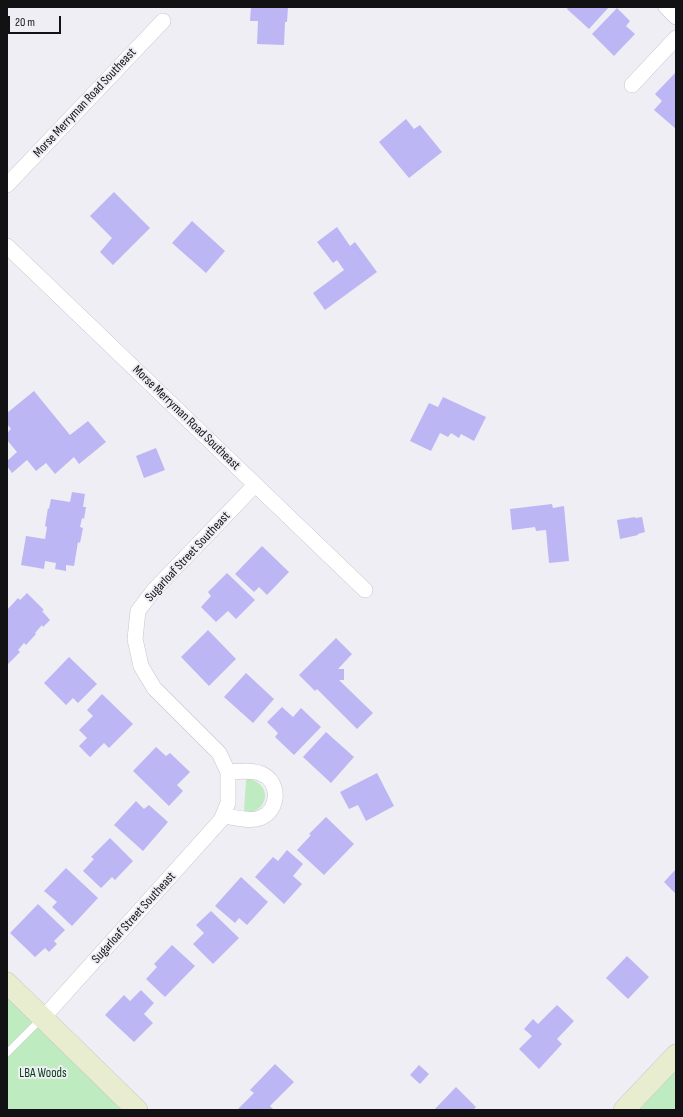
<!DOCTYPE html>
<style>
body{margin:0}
#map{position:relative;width:683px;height:1117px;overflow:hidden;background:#eeeef4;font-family:"Sofia Sans Condensed",sans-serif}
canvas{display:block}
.frame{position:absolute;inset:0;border:8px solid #121113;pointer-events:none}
.scale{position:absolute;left:8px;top:16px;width:53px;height:18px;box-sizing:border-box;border:2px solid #121113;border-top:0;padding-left:5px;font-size:12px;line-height:14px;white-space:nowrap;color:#121113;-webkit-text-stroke:3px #eeeef4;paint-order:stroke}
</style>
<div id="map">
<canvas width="683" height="1117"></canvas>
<div class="frame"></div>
<div class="scale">20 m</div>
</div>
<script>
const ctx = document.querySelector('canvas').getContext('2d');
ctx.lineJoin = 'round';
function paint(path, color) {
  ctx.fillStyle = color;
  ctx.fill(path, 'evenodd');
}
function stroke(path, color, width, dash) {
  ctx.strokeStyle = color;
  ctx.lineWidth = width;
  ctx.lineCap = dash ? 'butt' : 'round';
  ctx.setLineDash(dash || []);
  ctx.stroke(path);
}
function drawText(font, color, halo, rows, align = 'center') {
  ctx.font = font + ' "Sofia Sans Condensed",sans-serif';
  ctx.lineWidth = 4;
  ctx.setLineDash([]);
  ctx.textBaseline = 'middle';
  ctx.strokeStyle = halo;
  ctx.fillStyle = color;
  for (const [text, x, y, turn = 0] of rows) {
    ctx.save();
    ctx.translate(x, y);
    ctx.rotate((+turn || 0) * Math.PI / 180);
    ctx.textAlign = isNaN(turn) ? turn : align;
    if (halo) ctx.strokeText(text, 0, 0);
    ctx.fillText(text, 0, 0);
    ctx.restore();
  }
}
const green = new Path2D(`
 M248 778C278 787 263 817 244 811L246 780Z
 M7 991 135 1110H7Z
 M676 1055V1110H624Z`);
const building = new Path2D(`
 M251 7H288L287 22H285L284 45 257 44 258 21H250Z
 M568 7H609L589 29 567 9Z
 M617 8 630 21 626 26 635 34 614 56 592 34Z
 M676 72V129L654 110 662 101 655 94Z
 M406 119 414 129 420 125 442 152 409 178 379 142Z
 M114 192 150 228 113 265 100 252 112 238 90 216Z
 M192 221 225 251 206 273 172 243Z
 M337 227 350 246 355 242 377 272 325 310 313 293 344 270 337 260 333 263 317 242Z
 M34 391 70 435 88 421 106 442 79 464 74 457 55 474 46 463 36 471 27 460 12 473 7 466V461L17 452 7 440V433L11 429 7 424V413Z
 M443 397 486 417 474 441 461 434 459 438 451 433 448 437 440 433 431 451 410 441 429 403 438 407Z
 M156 448 165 470 144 478 136 456Z
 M72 492 85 494 83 507H86L84 519 82 518 80 527 83 528 80 543 78 542 74 566 66 565V571L55 569 56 563 45 561 44 569 21 565 26 536 45 539 47 527 45 526 48 508 49 509 51 499 70 502Z
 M552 504 553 508 564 506 569 561 549 563 546 530 536 531 535 527 512 530 510 509Z
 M635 517V518L642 517 645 532 638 534V535L620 539 617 520Z
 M262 546 289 572 267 595 259 587 254 592 235 574Z
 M227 573 255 600 236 619 228 611 216 622 201 607 211 596 208 592Z
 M27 593 44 610 42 611 50 620 43 627 42 625 35 633 36 634 26 645 24 643 18 650 20 652 7 665V610L18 598 20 600Z
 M208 630 236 659 209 686 181 657Z
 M336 638 352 654 338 669H344V680H339L373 713 357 729 317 689 315 691 299 675Z
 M69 657 97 684 78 703 73 698 66 705 44 683Z
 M246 673 274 699 253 723 224 697Z
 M102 694 133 724 109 748 104 743 90 757 79 746 87 738 79 730 93 716 87 710Z
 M282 707 293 717 301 708 321 727 294 755 275 737 278 733 267 722Z
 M326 732 354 757 331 783 303 757Z
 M156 747 166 756 170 753 190 772 177 785 183 791 169 806 133 771Z
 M377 773 394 806 366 821 358 805 349 809 340 792Z
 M136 801 144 809 149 805 168 822 143 851 114 825Z
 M326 817 354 844 324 875 297 850 311 835 309 834Z
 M110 838 133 861 115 880 112 877 101 888 83 871 94 859 91 857Z
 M287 850 303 864 293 876 302 884 284 904 255 877 273 857 278 861Z
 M66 868 98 898 72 926 52 907 57 902 44 891Z
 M676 869V894L664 882Z
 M241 877 268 902 247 925 239 918 235 923 215 906Z
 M38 904 65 930 54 941 57 944 49 952 45 948 35 957 10 933Z
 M211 911 239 938 213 964 193 944 204 933 196 925Z
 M172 945 195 966 165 997 146 979 157 967 154 964Z
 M627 956 649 977 628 999 606 978Z
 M141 990 154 1003 144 1014 153 1023 134 1042 105 1015 124 995 130 1001Z
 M557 1005 574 1021 557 1039 562 1044 539 1069 519 1049 532 1036 524 1029 533 1019 538 1024Z
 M275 1064 294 1082 270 1106 274 1110H237L254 1093 250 1090Z
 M419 1065 429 1074 420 1084 410 1075Z
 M456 1087 476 1107 473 1110H434Z`);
const lane = new Path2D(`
 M7 1053 41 1019`);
const street = new Path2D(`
 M666 7 676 17
 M632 85 676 38
 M7 185 163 21
 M7 246 365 590
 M223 816C234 817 250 822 260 818 280 810 280 782 262 774 252 769 238 772 228 772
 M43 1018 221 820 228 803V772L219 753 154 688 141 666 135 639 138 611 154 590 255 485`);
const secondary = new Path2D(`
 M7 983 137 1110
 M624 1110 676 1055`);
const streetNames = [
 ["Morse Merryman Road Southeast",85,103,-47],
 ["Morse Merryman Road Southeast",186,418,44],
 ["Sugarloaf Street Southeast",188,557,-47],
 ["Sugarloaf Street Southeast",134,918,-48]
];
const parkNames = [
 ["LBA Woods",43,1074]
];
paint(green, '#beebc0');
paint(building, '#bdb6f4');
stroke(lane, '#c5c4ca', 8);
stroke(street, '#c5c4ca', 16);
stroke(secondary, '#c5c4ca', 22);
stroke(lane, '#fff', 7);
stroke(street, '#fff', 15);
stroke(secondary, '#e8edcf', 21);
drawText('13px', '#121113', '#eeeef4', streetNames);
drawText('13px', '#043f11', '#eeeef4', parkNames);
</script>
